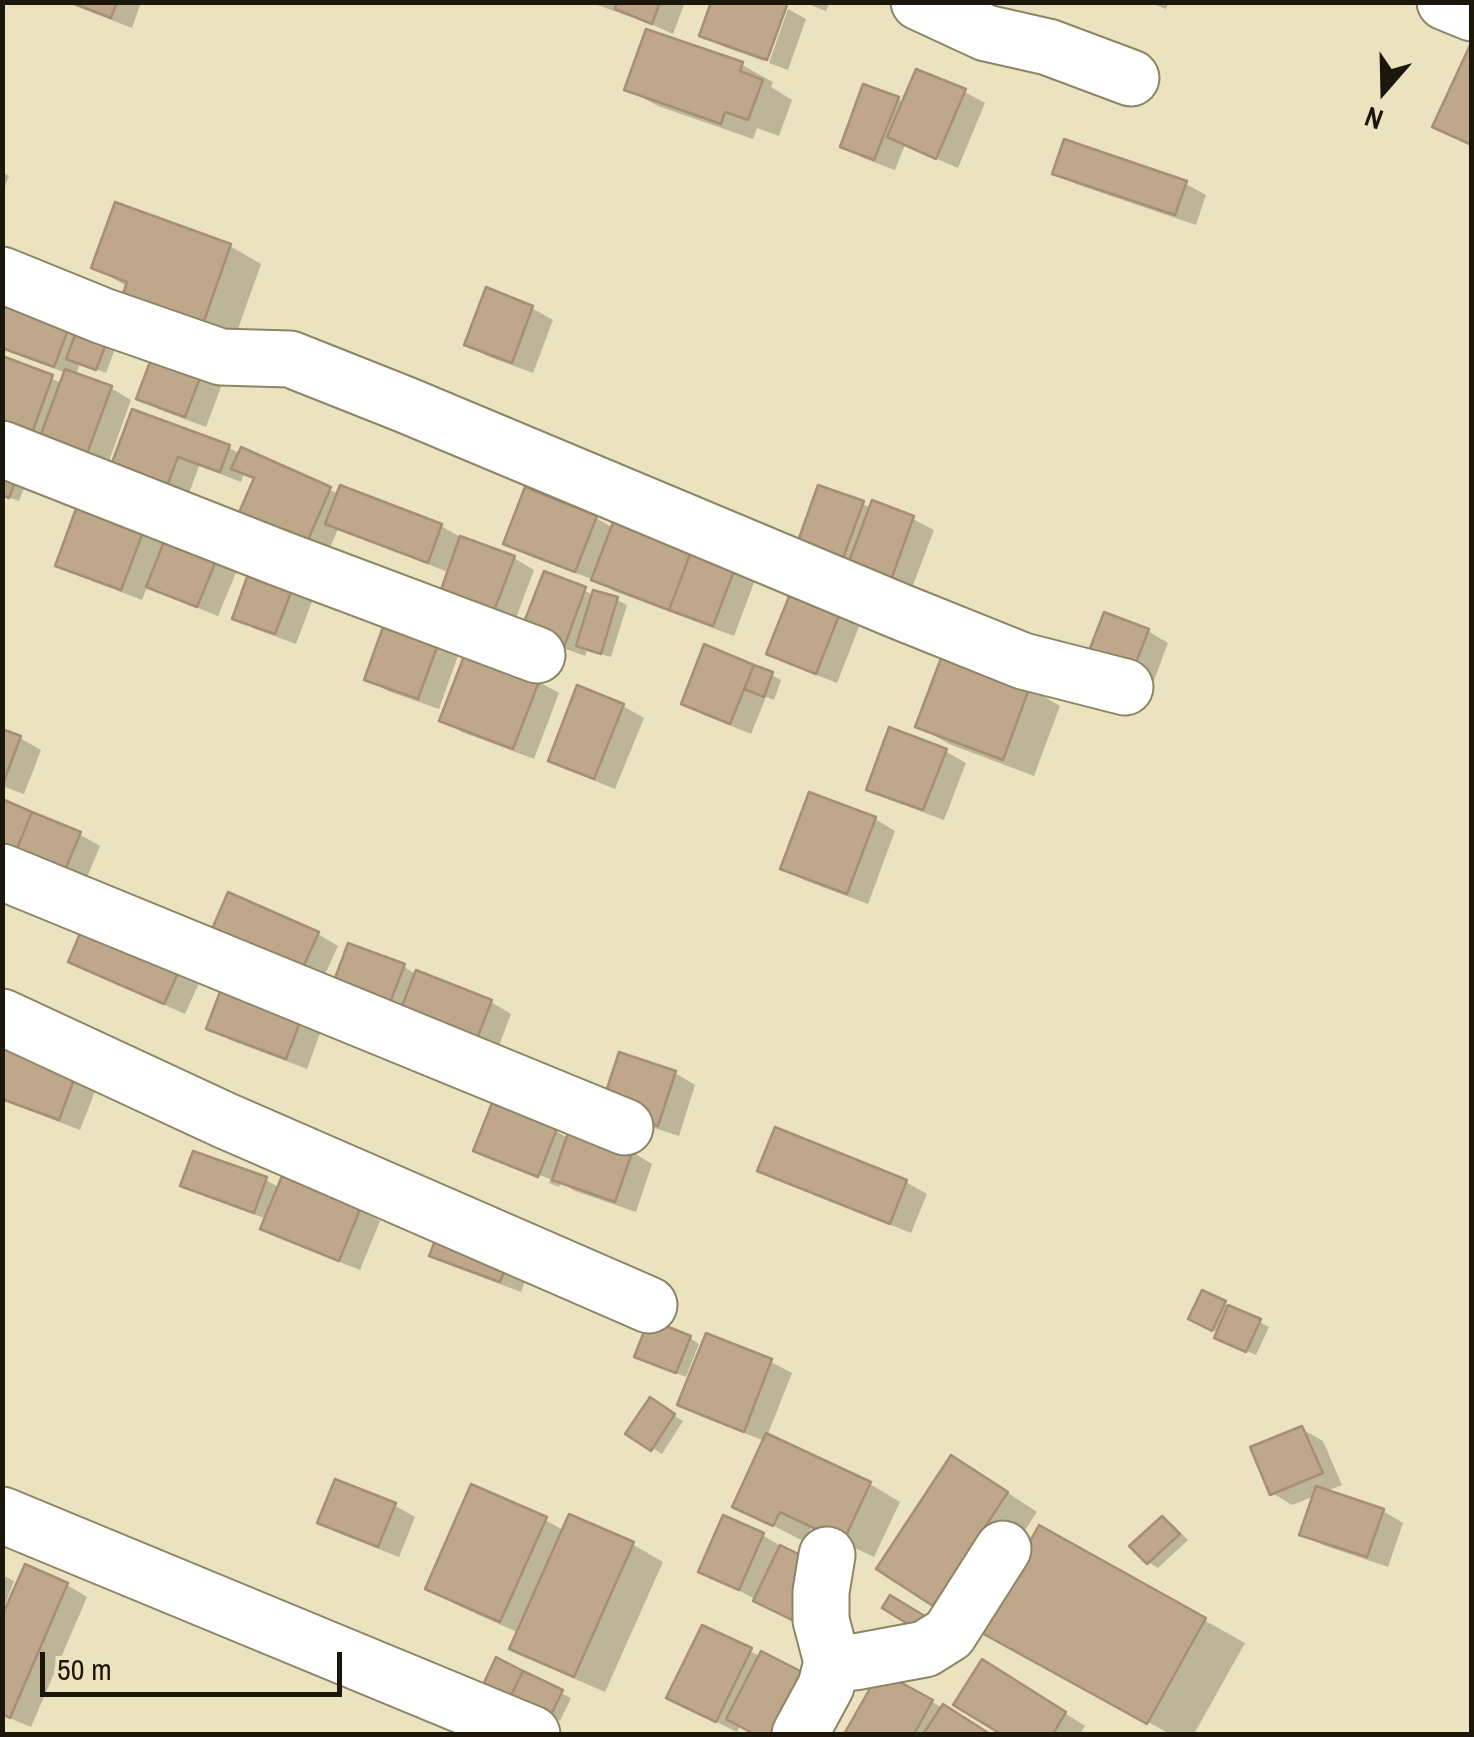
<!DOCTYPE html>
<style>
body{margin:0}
#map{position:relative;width:1474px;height:1737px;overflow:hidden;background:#ebe3bf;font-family:"Archivo Narrow",sans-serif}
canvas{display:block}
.frame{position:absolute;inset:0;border:5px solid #1b180b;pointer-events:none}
.north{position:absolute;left:1334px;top:40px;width:100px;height:100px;-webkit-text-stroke:8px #ebe3bf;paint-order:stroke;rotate:200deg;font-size:28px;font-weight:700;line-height:40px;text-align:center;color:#1b180b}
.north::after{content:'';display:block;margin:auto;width:35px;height:45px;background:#1b180b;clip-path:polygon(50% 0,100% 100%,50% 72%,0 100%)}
.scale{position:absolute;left:40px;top:1652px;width:302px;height:45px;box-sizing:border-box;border:5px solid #1b180b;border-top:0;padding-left:12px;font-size:30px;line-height:35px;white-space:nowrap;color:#1b180b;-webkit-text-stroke:8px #ebe3bf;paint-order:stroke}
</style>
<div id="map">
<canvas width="1474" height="1737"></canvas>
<div class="frame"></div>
<div class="north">N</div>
<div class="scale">50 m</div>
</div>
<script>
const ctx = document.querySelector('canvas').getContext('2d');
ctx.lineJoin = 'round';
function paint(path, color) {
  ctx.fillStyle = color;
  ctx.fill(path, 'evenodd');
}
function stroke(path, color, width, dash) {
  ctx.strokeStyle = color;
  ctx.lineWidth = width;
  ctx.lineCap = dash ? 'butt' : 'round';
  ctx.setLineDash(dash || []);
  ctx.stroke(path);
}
const shadow = new Path2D(`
 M65 2H141L132 28Z
 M589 2H685L673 34 629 14 628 16Z
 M803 2H830L826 11Z
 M1148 2H1169L1166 9Z
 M784 7 764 61 722 46 702 35Z
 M788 9 806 19 788 70 769 63Z
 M742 65 773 82 771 87 792 100 779 136 757 128 753 139 658 106 627 89Z
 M965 92 985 103 958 168 905 145 895 170 863 158 843 146 898 99 904 103Z
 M2 172 9 176 2 194Z
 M1055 172 1186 184 1206 195 1196 225 1076 184Z
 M116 206 230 246 261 264 227 360 128 287 94 267Z
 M2 286 119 338 106 373 80 363 76 375 111 388 131 400 105 472 2 428V359L62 383 66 373 2 349Z
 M487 291 532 308 553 320 533 373 487 356 467 344Z
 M158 350 224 379 206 427 160 410 139 398Z
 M133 412 229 448 241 454 242 451 339 494 341 489 441 526 462 538 514 558 534 570 510 634 450 573 338 529 326 557 260 528 256 480 244 473 241 482 199 466 184 507 130 487Z
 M2 472 26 483 19 501 2 495Z
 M82 501 240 563 218 616 170 597 148 585 142 600 79 576 59 565Z
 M873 503 913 519 934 530 907 601 816 566 863 504 871 508Z
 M596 518 613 528 758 572 734 636 614 591 597 581 527 555 506 543Z
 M253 569 314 596 296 644 255 629 235 617Z
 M545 574 594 595 595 593 617 600 627 605 611 657 587 650 585 656 544 641Z
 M839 615 859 627 837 683 790 665 769 653Z
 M388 620 460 650 439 709 388 691 367 679Z
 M1148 631 1168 643 1150 691 1108 675Z
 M772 675 781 680 774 700 766 697 751 734 704 715 684 703Z
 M539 682 559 693 534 759 462 732 442 720Z
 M1029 688 1060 706 1034 776 949 744 918 726Z
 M623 706 644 718 615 789 571 771 551 759Z
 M2 732 20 738 41 750 24 794 2 786Z
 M945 751 966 763 944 820 890 800 870 789Z
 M875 819 895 831 868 904 804 880 783 868Z
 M79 834 100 846 81 892 2 860Z
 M230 895 318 934 338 946 317 992Z
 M71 961 203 974 185 1014 91 972Z
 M404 967 417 975 491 1002 511 1014 494 1059 354 1000Z
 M225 987 322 1028 307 1069 230 1040 209 1028Z
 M2 1037 100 1078 80 1130 2 1100Z
 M675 1073 695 1085 679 1136 624 1118Z
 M556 1131 569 1139 632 1152 652 1164 636 1212 575 1191 561 1182 559 1187 549 1183 550 1179 494 1157V1161L476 1150Z
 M760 1169 906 1182 927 1194 911 1233 781 1181Z
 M266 1180 280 1188 360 1210 380 1221 360 1270 284 1240 263 1228 267 1219 204 1196 183 1185Z
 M432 1255 528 1273 521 1292 452 1266Z
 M1204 1293 1269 1327 1256 1355 1227 1342 1219 1333 1201 1324Z
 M707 1336 771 1362 792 1373 767 1436 870 1484 900 1502 874 1557 811 1528 805 1542 735 1506 765 1441 700 1416 680 1404Z
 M690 1338 699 1344 686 1377 647 1361Z
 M650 1401 683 1421 662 1454 629 1433Z
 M1302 1429 1323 1441 1342 1485 1324 1492 1383 1511 1403 1523 1388 1567 1323 1545 1302 1534 1315 1496 1292 1505 1272 1493Z
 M982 1476 1037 1512 965 1621 934 1604Z
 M394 1505 415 1517 399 1557 341 1534 320 1522Z
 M1163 1519 1172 1524 1188 1540 1158 1568 1148 1562Z
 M545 1520 565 1531 632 1544 663 1562 605 1692 543 1665 513 1648 519 1633 459 1606 428 1588Z
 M1040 1528 1245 1643 1194 1734H1170L1023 1654Z
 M762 1535 783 1547 813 1629 701 1571Z
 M2 1575 14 1581 5 1605 9 1607 67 1585 87 1597 31 1727 2 1715Z
 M750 1651 761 1657 804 1734H758L740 1725 737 1732 690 1709Z
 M497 1661 571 1698 560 1721 495 1689Z
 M881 1674 974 1725 989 1734H847Z
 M1003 1674 1085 1726 1080 1734H1006L957 1704Z`);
const building = new Path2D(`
 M70 2H117L111 18Z
 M617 2H660L652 24 615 9Z
 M711 2H780L787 5 767 60 699 36Z
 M646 29 743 62 740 71 763 80 748 120 725 112 721 124 624 90Z
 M1472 41V145L1432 127Z
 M916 69 966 89 936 159 887 137Z
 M863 84 899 97 874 160 840 147Z
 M1064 139 1187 181 1175 215 1052 174Z
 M115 202 231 244 196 344 116 315 127 282 91 268Z
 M486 287 533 306 512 363 464 345Z
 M2 294 74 314 54 367 2 348Z
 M81 319 111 331 96 370 66 359Z
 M156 346 205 365 185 417 136 399Z
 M2 356 53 375 31 436 2 426Z
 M65 369 112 386 84 462 37 445Z
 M132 409 230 445 220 472 178 457 163 497 107 476Z
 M241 447 331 487 305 547 237 517 254 478 231 469Z
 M2 470 18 475 9 498 2 495Z
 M340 485 442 524 428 563 325 524Z
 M818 485 864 501 838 572 793 555Z
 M525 487 597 516 575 572 503 544Z
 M80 498 147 522 121 590 55 566Z
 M872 500 914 516 887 591 844 575Z
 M617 512 695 541 669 610 591 580Z
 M169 529 221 549 197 607 146 587Z
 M460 536 515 556 489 624 436 604Z
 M695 541 739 558 713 626 669 610Z
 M251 566 295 582 275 634 232 619Z
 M544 571 586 587 564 647 521 630Z
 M593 590 618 597 601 654 576 646Z
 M790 594 840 613 816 674 766 654Z
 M1104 612 1149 629 1129 681 1084 664Z
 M387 616 441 636 418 699 364 680Z
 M704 644 754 665 730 724 681 704Z
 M466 651 540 679 513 749 439 721Z
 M943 653 1030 686 1003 760 915 727Z
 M754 665 773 672 764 697 744 689Z
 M577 685 624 704 594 779 548 761Z
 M889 727 947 749 923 810 866 790Z
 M2 729 21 736 3 784H2Z
 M809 792 876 817 847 894 780 869Z
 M2 799 32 812 11 863 2 859Z
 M32 812 81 832 60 882 11 863Z
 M228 892 319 932 296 983 206 943Z
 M87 917 184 960 164 1004 68 962Z
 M348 943 405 964 387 1010 331 989Z
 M416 970 492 1000 473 1049 397 1019Z
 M223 984 303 1014 286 1059 206 1029Z
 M2 1034 80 1064 59 1120 2 1099Z
 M619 1052 676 1071 658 1126 601 1107Z
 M492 1103 557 1129 538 1177 473 1151Z
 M570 1127 633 1150 615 1202 552 1180Z
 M775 1127 907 1180 890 1224 757 1171Z
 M193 1151 267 1177 254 1213 180 1186Z
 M282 1176 361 1207 339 1261 260 1229Z
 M438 1233 509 1259 500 1282 429 1256Z
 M1202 1290 1226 1301 1212 1331 1188 1319Z
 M1228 1305 1261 1319 1246 1352 1214 1338Z
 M649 1319 691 1336 676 1373 634 1357Z
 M706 1333 772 1359 744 1432 677 1405Z
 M650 1397 675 1414 651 1451 625 1434Z
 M1302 1426 1323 1473 1270 1495 1250 1447Z
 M766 1433 871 1482 843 1542 780 1512 773 1526 732 1507Z
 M951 1455 1008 1492 933 1606 876 1569Z
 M335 1479 396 1503 378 1547 317 1523Z
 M471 1484 547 1517 500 1622 425 1589Z
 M1316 1486 1384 1509 1367 1557 1299 1535Z
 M569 1514 634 1542 574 1677 509 1649Z
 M723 1515 764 1533 739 1590 698 1572Z
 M1162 1516 1180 1534 1147 1564 1129 1546Z
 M1039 1525 1206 1618 1147 1724 980 1632Z
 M780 1545 819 1564 792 1620 753 1601Z
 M25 1564 68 1583 10 1718 2 1714V1616Z
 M890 1595 928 1618 919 1631 882 1608Z
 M702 1625 752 1648 716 1722 666 1698Z
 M761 1651 808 1675 778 1734H754L726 1719Z
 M496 1657 523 1671 510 1698 483 1685Z
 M982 1659 1066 1712 1053 1734H1001L953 1705Z
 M523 1671 563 1690 550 1717 510 1698Z
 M880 1671 933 1700 914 1734H844Z
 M943 1704 990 1734H923Z`);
const minor = new Path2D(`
 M919 2 986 33 1048 47 1131 78
 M1445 2 1472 13
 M2 275 103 316 221 357 290 359 406 405 901 612 1023 661 1125 687
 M2 449 279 558 537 655
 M2 872 625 1127
 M2 1017 224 1120 649 1305
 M2 1515 532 1734
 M832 1662H855L925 1649 949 1634 1003 1549
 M800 1734 826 1686 832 1662 821 1620V1592L827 1555`);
paint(shadow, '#0003');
paint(building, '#bea78a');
stroke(building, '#a78f74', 2.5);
stroke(minor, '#8d8564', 59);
stroke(minor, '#fff', 55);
</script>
